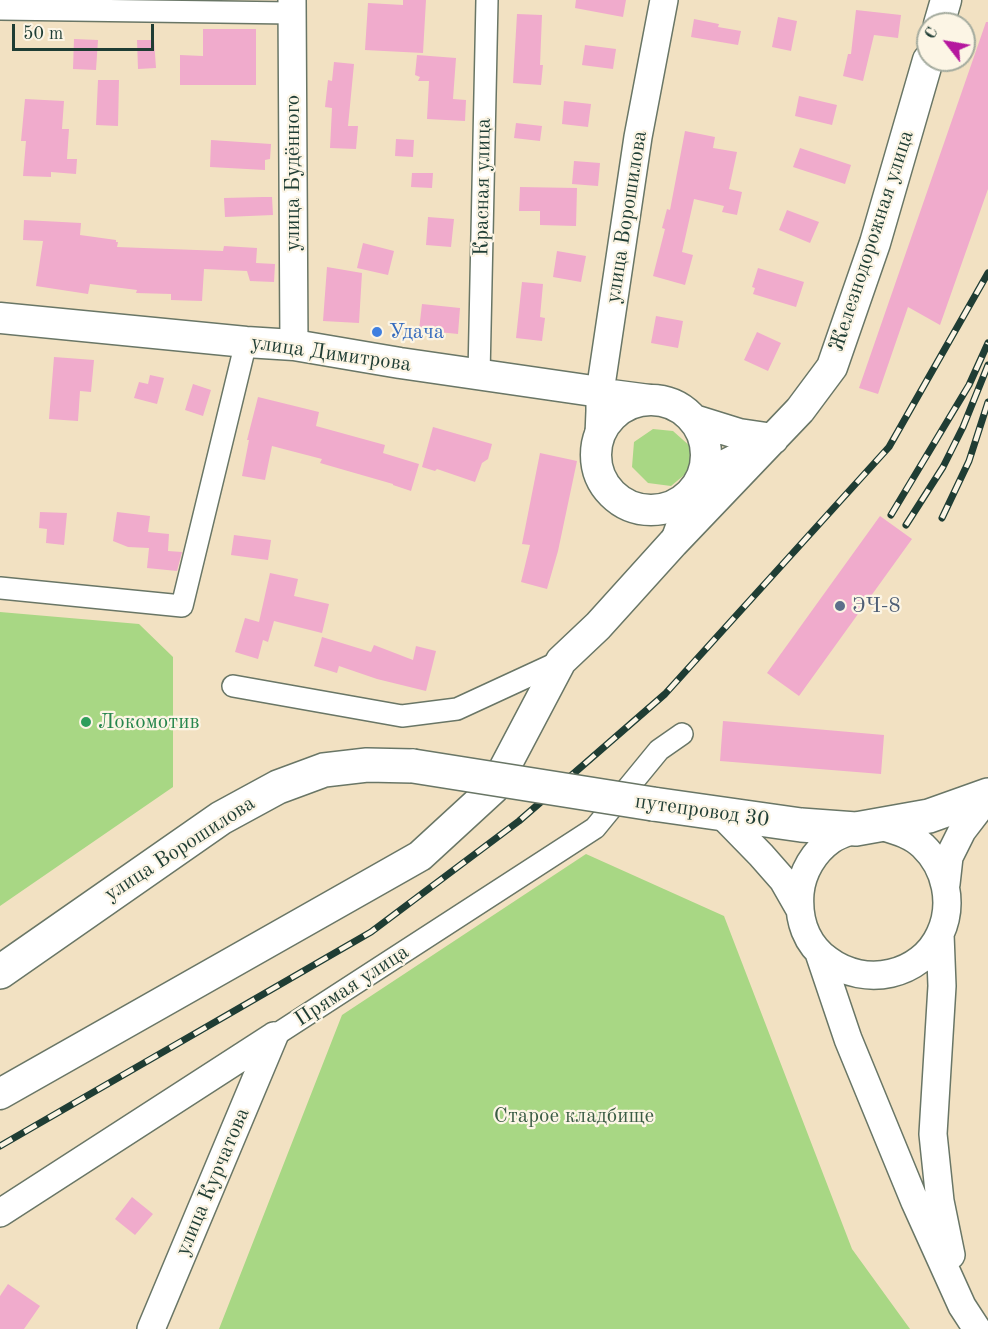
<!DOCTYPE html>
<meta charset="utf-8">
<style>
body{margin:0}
#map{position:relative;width:988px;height:1329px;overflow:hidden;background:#f2e1c2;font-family:"Old Standard TT",serif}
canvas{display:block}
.north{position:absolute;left:916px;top:12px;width:60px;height:60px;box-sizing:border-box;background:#fcf5e5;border:2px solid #a4ab9e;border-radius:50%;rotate:301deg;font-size:16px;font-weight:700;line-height:24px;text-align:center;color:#1f3d34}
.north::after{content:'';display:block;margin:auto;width:21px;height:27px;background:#b5179e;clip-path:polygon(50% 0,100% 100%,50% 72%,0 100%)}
.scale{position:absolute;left:12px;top:24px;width:142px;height:27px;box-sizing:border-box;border:3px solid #1f3d34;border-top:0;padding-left:8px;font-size:18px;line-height:21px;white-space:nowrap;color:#1f3d34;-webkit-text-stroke:4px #fcf5e5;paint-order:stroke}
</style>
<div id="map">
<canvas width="988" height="1329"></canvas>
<div class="north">С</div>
<div class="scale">50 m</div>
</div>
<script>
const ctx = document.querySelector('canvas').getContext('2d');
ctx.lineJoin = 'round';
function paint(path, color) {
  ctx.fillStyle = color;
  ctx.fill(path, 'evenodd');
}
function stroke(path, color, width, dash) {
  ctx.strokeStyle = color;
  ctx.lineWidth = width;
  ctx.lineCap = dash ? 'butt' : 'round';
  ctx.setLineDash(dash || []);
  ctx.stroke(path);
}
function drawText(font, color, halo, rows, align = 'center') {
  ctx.font = font + ' "Old Standard TT",serif';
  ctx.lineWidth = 4.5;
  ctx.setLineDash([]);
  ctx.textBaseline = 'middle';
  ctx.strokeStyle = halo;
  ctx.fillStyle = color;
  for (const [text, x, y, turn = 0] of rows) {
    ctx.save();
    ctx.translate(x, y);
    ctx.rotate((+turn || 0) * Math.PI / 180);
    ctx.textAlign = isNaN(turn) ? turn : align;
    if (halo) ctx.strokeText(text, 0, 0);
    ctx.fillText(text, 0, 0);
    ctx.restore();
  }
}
const green = new Path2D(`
 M653 429 673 431 691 447 689 471 671 486 648 483 632 467 634 442Z
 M0 612 139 624 173 657V787L0 906Z
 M586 854 724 916 852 1249 910 1329H219L342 1015Z`);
const building = new Path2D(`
 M403 0H426L423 53 365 50 368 3 403 5Z
 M576 0H626L623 17 575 8Z
 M856 10 901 15 898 38 874 35 863 81 843 76 848 54H851Z
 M517 14 542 15 540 65H543L541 85 513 83Z
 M778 17 797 21 791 51 772 47Z
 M694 19 719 24 718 27 741 31 738 45 691 37Z
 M986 22H988V189L940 325 908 307 878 394 859 388Z
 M203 29H256V85H180V55L203 56Z
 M74 39 98 40 96 70 73 69Z
 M137 40H154L156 68 138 69Z
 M585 45 616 49 613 69 582 65Z
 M417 55 456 58 453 99 466 100 465 121 427 119 429 81H418L420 77 415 75Z
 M334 62 354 64 348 126H358L356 149 330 148 332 108 325 107 328 80 332 81Z
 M98 80H119L118 126 96 125Z
 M799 96 837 105 832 125 795 116Z
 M25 99 64 101 62 129H69L67 159H77L76 174 51 172V177L23 176 26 141H21Z
 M564 101 591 104 588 127 562 124Z
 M516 123 542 126 540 141 514 138Z
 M685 131 715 137 713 148 737 152 729 189 742 192 737 215 722 212 724 206 694 199 682 252 693 255 685 285 653 276 665 229 662 228 667 209 670 210Z
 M396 139 414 140 413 157 395 156Z
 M211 140 271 144 270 159 265 160V170L210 167Z
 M800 148 851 165 845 184 793 167Z
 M574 161 600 163 598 186 572 184Z
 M412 173H433L432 188 411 187Z
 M520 187 577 188 576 226 540 225V211H519Z
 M263 197H272L273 215 225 217 224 198Z
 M787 210 819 222 810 243 779 230Z
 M428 217 454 219 451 247 426 245Z
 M24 220 81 223 80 235 116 240V242H118L117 247 223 251 224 246 257 248 256 263 275 264 274 282 250 281 247 271 204 269 202 301 171 300V294L136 293 137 290 90 284 88 294 36 286 43 241 23 240Z
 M363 243 394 251 388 275 357 268Z
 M557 251 586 256 581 282 553 277Z
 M327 267 362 273 359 323 323 321Z
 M758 268 804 282 796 307 753 294 755 288 752 287Z
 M522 282 543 284 540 317 545 318 542 341 516 338Z
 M422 304 460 308 458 334 419 330Z
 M656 316 683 321 678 348 651 343Z
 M757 332 781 343 768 371 744 360Z
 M54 357 94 360 91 392 80 391 78 421 49 419Z
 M150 375 164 378 157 404 134 398 139 382 148 384Z
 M193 384 211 390 203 416 185 410Z
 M258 397 319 412 316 426 385 445 383 453 419 464 411 491 393 485V484L320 463 322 459 272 446 265 480 242 476 249 440H247Z
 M433 427 492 444 488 459 482 463 475 482 437 469 435 471 422 467Z
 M540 453 577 461 558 551 547 589 521 582 530 545 522 544Z
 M40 512 67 513 64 545 46 543 47 529 39 528Z
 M117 512 150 516 148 532 169 534 168 551 182 552 177 571 147 568 149 548 128 547 113 541Z
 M880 516 912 539 799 696 767 673Z
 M234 535 271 540 268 560 231 555Z
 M270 573 298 579 294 596 329 604 322 633 274 621 268 642 263 640 258 659 235 652 245 618 259 622Z
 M322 637 371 652 374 645 413 660 416 646 436 651 426 691 377 679 339 666 337 673 314 666Z
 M723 721 884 735 881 774 720 761Z
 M132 1197 153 1214 135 1235 115 1219Z
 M8 1284 40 1306 24 1329H0V1296Z`);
const minor = new Path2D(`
 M0 9 292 13
 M479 375 487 0
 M0 588 182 606 246 342
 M233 686 402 716 457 709 561 661
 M274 1036 595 828 659 750 682 734`);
const tertiary = new Path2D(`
 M292 0 294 345
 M600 392 661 400
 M599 435 600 411V392L638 137 664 0
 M702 475 763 444
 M674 542 692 492
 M721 814 761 855 783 880 799 908
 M856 829C848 832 838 835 831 840 814 852 802 872 800 893 798 920 806 944 828 960 865 988 921 976 940 934 954 904 946 868 923 846 911 834 894 830 878 825
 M946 884 949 857 962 831 988 797
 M940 934 942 986 933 1134 940 1201 951 1255
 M819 953 848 1039 915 1202 962 1306 977 1329
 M0 1213 274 1036
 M151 1329 274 1036`);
const secondary = new Path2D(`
 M939 24 946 0
 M0 318 246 342 294 345 400 363 600 392
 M596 455a55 55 0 1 1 110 0a55 55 0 1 1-110 0Z
 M694 420 739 434 773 439
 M0 1094 420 856 494 788 561 661 598 626 673 543 800 410 832 367 875 243 928 60`);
const primary = new Path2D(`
 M653 804 801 825 856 829 929 816 988 795
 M0 972 221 818 278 787 324 770 367 765 413 766`);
const rail = new Path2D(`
 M891 515 969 385 988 343
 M942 518 969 461 988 402
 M906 525 943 467 963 427 988 365
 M0 1146 371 932 519 821 665 694 889 447 988 273`);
const primaryBridge = new Path2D(`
 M413 766 653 804`);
const markers = [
 [377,332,6,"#3f7fe0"],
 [840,606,6,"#5c6f8a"],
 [86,722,6,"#2e9e5b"]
];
const streetNames = [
 ["улица Будённого",293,173,-90],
 ["Красная улица",483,187,-89],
 ["улица Ворошилова",627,217,-81],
 ["Железнодорожная улица",872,241,-72],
 ["улица Димитрова",331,354,8],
 ["путепровод 30",702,811,8],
 ["улица Ворошилова",180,849,-33],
 ["Прямая улица",352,986,-33],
 ["улица Курчатова",213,1182,-67]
];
const shopNames = [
 ["Удача",389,332]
];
const serviceNames = [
 ["ЭЧ-8",852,606]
];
const leisureNames = [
 ["Локомотив",98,722]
];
const parkNames = [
 ["Старое кладбище",574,1116]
];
paint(green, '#a8d784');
paint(building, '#f0abcc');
stroke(minor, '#697666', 24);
stroke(tertiary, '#697666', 30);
stroke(secondary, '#697666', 33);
stroke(primary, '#697666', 36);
stroke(minor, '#fff', 21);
stroke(tertiary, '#fff', 27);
stroke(secondary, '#fff', 30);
stroke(primary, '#fff', 33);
stroke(rail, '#1f3d34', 7);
stroke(rail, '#fcf5e5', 4.5, [14]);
stroke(primaryBridge, '#697666', 36, []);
stroke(primaryBridge, '#fff', 33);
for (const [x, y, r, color] of markers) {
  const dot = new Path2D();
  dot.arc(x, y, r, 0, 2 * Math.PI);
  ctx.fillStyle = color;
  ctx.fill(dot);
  stroke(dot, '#fcf5e5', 2);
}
drawText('21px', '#1f3d34', '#fcf5e5', streetNames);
drawText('21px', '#366cbe', '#fcf5e5', shopNames, 'left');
drawText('21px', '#4e5e75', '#fcf5e5', serviceNames, 'left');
drawText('21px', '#27864d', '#fcf5e5', leisureNames, 'left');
drawText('21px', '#3a5c44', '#fcf5e5', parkNames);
</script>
